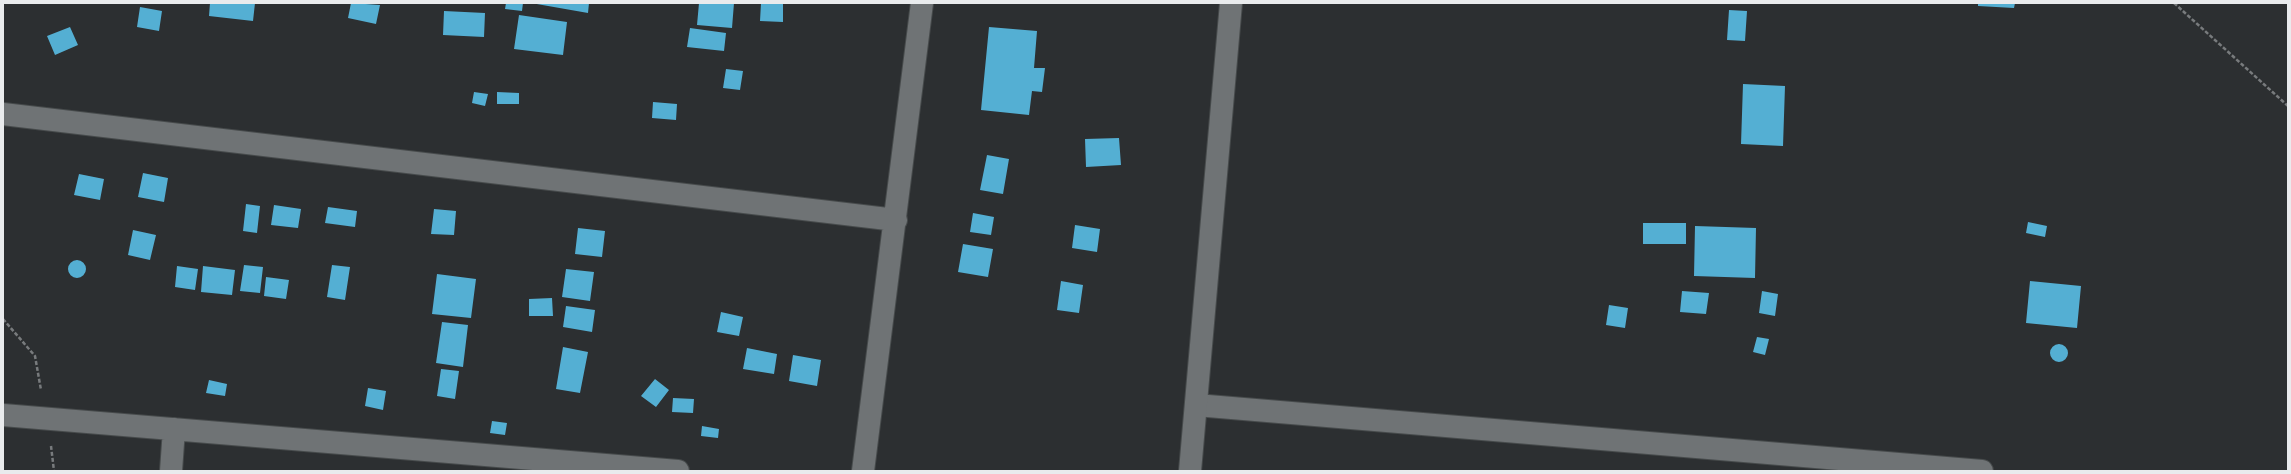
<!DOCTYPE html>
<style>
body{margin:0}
#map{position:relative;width:2291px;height:474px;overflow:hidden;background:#2c2f31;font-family:Karla,sans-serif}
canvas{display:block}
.frame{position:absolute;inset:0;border:4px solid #e9ebed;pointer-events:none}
</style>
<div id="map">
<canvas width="2291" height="474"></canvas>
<div class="frame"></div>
</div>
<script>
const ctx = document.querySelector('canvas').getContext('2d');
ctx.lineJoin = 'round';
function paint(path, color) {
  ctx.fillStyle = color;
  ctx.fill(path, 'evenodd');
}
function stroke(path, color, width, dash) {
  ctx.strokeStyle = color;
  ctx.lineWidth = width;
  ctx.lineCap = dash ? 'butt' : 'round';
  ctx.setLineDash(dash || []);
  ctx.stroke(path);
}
const building = new Path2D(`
 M210 3H255L253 21 209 16Z
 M351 3 380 5 376 24 348 18Z
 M506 3H523L522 11 505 9Z
 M531 3H589L588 13Z
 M699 3H734L732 28 697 25Z
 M761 3H783V22L760 21Z
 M1978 3H2015L2014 8 1978 6Z
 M140 7 162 11 159 31 137 27Z
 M1729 10 1747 11 1745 41 1727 40Z
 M444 11 485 13 484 37 443 35Z
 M519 15 567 22 563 55 514 49Z
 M70 27 78 45 55 55 47 36Z
 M989 27 1037 31 1034 68H1045L1042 92 1032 91 1029 115 981 110Z
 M690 28 726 33 724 51 687 47Z
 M726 69 743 71 740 90 723 88Z
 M1743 84 1785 86 1783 146 1741 144Z
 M474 92 488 94 485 106 472 103Z
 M497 92 519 93V104H497Z
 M653 102 677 104 676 120 652 118Z
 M1119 138 1121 165 1086 167 1085 139Z
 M987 155 1009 159 1003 194 980 190Z
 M143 173 168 178 164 202 138 197Z
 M79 174 104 179 100 200 74 195Z
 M246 204 260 206 257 233 243 231Z
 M274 205 301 209 298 228 271 225Z
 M328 207 357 211 355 227 325 223Z
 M434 209 456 211 454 235 431 234Z
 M973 213 994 217 991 235 970 232Z
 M2028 222 2047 226 2045 237 2026 233Z
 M1643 223H1686V244H1643Z
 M1075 225 1100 229 1097 252 1072 248Z
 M1695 226 1756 228 1755 278 1694 276Z
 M578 228 605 231 602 257 575 254Z
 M133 230 156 235 150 260 128 255Z
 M963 244 993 249 988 277 958 272Z
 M68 269a9 9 0 1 1 18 0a9 9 0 1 1-18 0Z
 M244 265 263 267 260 293 240 291Z
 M332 265 350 267 345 300 327 297Z
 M177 266 198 269 195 290 175 287Z
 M203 266 235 270 232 295 201 292Z
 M566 269 594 272 590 301 562 297Z
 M437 274 476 279 471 318 432 314Z
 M266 277 289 280 286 299 264 296Z
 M1061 281 1083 285 1079 313 1057 310Z
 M2030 281 2081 286 2077 328 2026 323Z
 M1682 291 1709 293 1706 314 1680 312Z
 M1762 291 1778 294 1775 316 1759 313Z
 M552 298 553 316H529V299Z
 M1609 305 1628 308 1625 328 1606 325Z
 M566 306 595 310 592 332 563 327Z
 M721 312 743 317 739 336 717 332Z
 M442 322 468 325 463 367 436 363Z
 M1757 337 1769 339 1765 355 1753 352Z
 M2050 353a9 9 0 1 1 18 0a9 9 0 1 1-18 0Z
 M563 347 588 352 580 393 556 389Z
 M747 348 777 354 774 374 743 369Z
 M793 355 821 360 817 386 789 381Z
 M441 369 459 371 455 399 437 396Z
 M655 379 669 390 656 407 641 396Z
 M209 380 227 384 225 396 206 393Z
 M368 388 386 391 383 410 365 406Z
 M673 398 694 399 693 413 672 412Z
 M492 421 507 423 505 435 490 433Z
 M702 426 719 429 718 438 701 436Z`);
const path = new Path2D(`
 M2174 3 2288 106
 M3 319 35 356 41 390
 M51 446 54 471`);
const minor = new Path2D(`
 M3 114 896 220
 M1196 405 1982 471
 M3 415 678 471
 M171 471 174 429
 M863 471 922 3`);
const tertiary = new Path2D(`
 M1190 471 1231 3`);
paint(building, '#54afd3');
stroke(minor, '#474b4c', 24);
stroke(tertiary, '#474b4c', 24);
stroke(path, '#787b7d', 2.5, [4, 2]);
stroke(minor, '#6f7375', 22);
stroke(tertiary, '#6f7375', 22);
</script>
